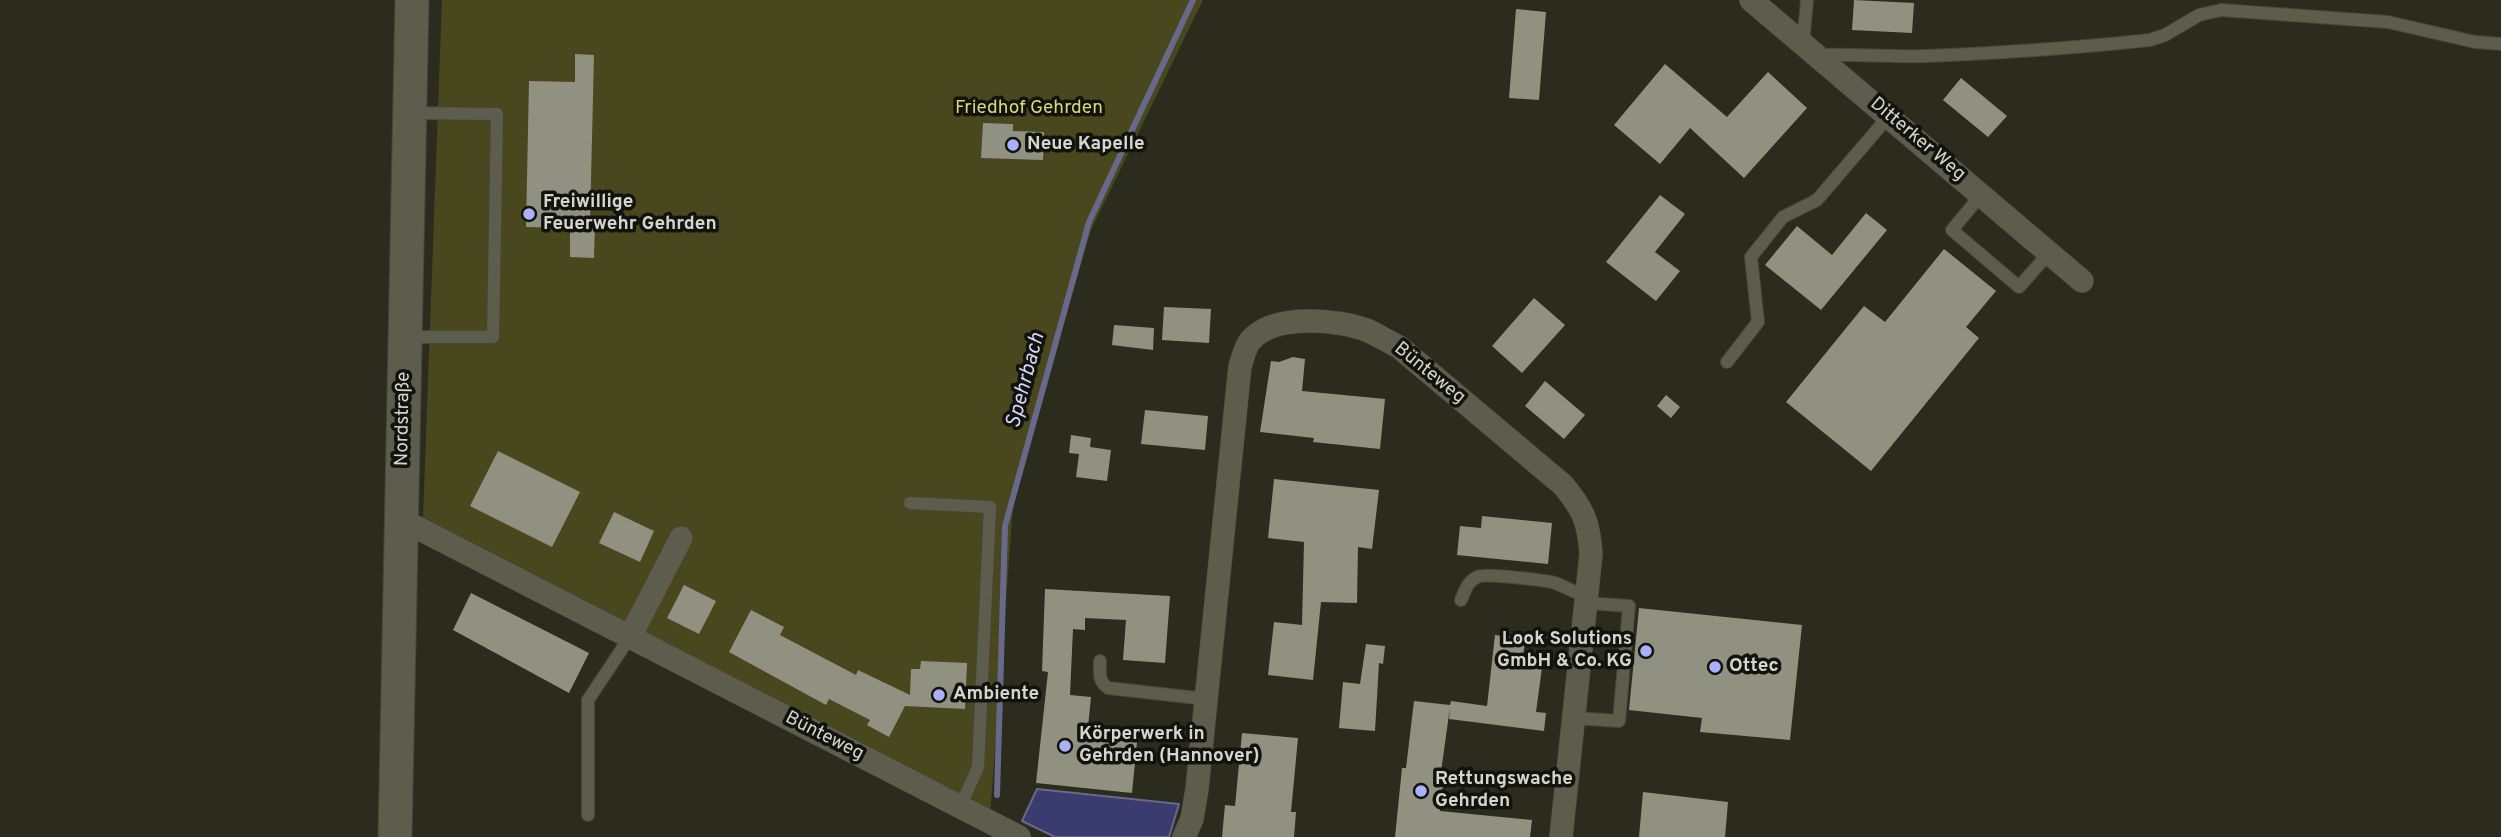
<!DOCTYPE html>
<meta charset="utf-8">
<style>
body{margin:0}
canvas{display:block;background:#2b2b1e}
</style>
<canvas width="2501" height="837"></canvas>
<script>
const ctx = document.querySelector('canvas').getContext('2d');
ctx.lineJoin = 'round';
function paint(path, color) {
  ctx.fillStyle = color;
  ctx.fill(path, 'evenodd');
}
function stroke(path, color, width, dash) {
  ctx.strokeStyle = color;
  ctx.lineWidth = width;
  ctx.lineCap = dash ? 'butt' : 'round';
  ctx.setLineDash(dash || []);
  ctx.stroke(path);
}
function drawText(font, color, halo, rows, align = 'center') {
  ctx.font = font + ' Overpass,sans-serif';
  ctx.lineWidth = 7;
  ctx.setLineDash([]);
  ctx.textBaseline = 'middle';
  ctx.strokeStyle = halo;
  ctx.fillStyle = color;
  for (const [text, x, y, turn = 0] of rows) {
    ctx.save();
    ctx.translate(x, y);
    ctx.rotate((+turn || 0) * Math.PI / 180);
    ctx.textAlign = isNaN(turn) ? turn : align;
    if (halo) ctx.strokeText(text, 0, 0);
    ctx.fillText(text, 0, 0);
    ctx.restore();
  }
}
const green = new Path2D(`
 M442 0H1203L1091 230 1014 492 990 817 423 517Z`);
const water = new Path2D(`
 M1037 789 1179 804 1169 837H1055L1022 821Z`);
const stream = new Path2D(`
 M997 795 1005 526 1089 222 1193 0`);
const building = new Path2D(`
 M1854 0 1914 3 1912 33 1852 30Z
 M1516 9 1546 12 1539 100 1509 98Z
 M575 54 594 55 590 221H595L594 258 570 257V228L526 227 529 81 575 82Z
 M1665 64 1727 117 1768 72 1807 108 1744 178 1690 128 1660 164 1614 125Z
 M1961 78 2007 116 1988 137 1943 100Z
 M983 123 1013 124V131L1044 132 1043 160 981 158Z
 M1660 195 1685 214 1655 252 1680 271 1656 301 1606 262Z
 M1866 213 1887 230 1821 310 1765 265 1797 226 1832 255Z
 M1944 249 1996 291 1966 327 1979 338 1871 471 1786 402 1864 306 1885 322Z
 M1534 298 1565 325 1522 373 1492 346Z
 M1164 307 1211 309 1209 343 1162 340Z
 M1114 325 1154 328 1153 350 1112 345Z
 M1293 357 1305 359 1302 391 1385 399 1380 449 1313 442 1314 438 1260 432 1271 361 1279 362Z
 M1545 381 1585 415 1564 439 1525 406Z
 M1666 395 1680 407 1671 418 1657 406Z
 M1145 410 1208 416 1205 450 1141 444Z
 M1071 435 1091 438 1090 447 1111 450 1107 481 1076 477 1079 454 1069 453Z
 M498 451 580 492 552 547 470 506Z
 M1274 479 1379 490 1372 549 1358 547 1357 603 1321 602 1313 680 1268 675 1274 622 1302 625 1304 542 1268 538Z
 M614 512 654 531 640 562 599 543Z
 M1482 516 1552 523 1548 564 1457 555 1460 526 1481 528Z
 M684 585 716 601 699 634 667 618Z
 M1045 589 1170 596 1165 663 1123 660 1126 620 1085 618V630L1073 629 1070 695 1091 697 1087 737 1137 742 1132 793 1036 783 1048 672 1042 671Z
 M471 593 589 653 569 693 453 630Z
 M1639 608 1802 625 1790 740 1700 732 1702 718 1629 710Z
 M751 610 784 627 780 635 856 675 858 670 910 695 911 669H920L921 661 967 663 965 709 905 706 889 737 867 725 870 720 829 699 826 705 729 652Z
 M1495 635 1525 639 1522 666 1542 668 1536 712 1546 713 1544 731 1449 719 1450 707 1441 772H1444L1440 811 1532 820 1530 837H1395L1402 768H1406L1414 701 1450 705 1451 701 1487 706Z
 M1366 644 1385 646 1383 664 1379 663 1375 731 1339 728 1343 682 1360 684Z
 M1242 733 1298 738 1291 812H1296L1294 837H1222L1225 805 1235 806Z
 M1643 792 1728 802 1725 837H1639Z`);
const lane = new Path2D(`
 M1803 44 1807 0
 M1819 55C1855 54 1890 57 1926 56 2001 53 2075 48 2150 40L2165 35 2199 15 2221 10 2388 22 2475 42 2501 44
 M1981 195 1952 230 2019 287 2049 253
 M406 337H493L497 114 410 113
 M1727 362 1758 322 1751 257 1783 217 1817 200 1889 116
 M910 503 990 507 978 767 960 807
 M1461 600C1465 591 1467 582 1477 577 1485 573 1544 580 1555 583 1567 587 1574 594 1587 595
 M1100 661C1100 673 1098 681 1108 688L1206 699
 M1574 718 1619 721 1629 606 1586 603
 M588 815V700L630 637`);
const street = new Path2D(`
 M1751 0 2082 281
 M402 527H416L1019 837
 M630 637 681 538
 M1184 837 1192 819 1197 789 1240 366C1243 358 1245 347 1250 341 1273 313 1339 319 1369 331 1379 336 1389 342 1399 347L1563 485C1583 509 1589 522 1591 554L1561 837`);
const secondary = new Path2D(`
 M395 837 412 0`);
const markers = [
 [1013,145,7,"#aab0fb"],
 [529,214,7,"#aab0fb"],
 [1646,651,7,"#aab0fb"],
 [1715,667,7,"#aab0fb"],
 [939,695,7,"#aab0fb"],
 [1065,746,7,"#aab0fb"],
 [1421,791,7,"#aab0fb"]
];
const parkNames = [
 ["Friedhof Gehrden",1029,109]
];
const streetNames = [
 ["Ditterker Weg",1917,140,40],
 ["Bünteweg",1429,374,39],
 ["Nordstraße",404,419,-89],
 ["Bünteweg",824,737,27]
];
const poiNames = [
 ["Neue Kapelle",1027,145],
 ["Freiwillige",543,203],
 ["Feuerwehr Gehrden",543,225],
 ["Look Solutions",1632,640,"right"],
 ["GmbH & Co. KG",1632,662,"right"],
 ["Ottec",1729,667],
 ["Ambiente",953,695],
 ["Körperwerk in",1079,735],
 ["Gehrden (Hannover)",1079,757],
 ["Rettungswache",1435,780],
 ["Gehrden",1435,802]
];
const waterNames = [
 ["Spehrbach",1027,381,-75]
];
paint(green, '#48471e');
paint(water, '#3a3b6e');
stroke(water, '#68698a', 2);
stroke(stream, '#68698a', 6);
paint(building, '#919182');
stroke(lane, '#46463b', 14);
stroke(street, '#46463b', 24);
stroke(secondary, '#46463b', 35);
stroke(lane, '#5d5d4e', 12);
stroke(street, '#5d5d4e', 23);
stroke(secondary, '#5d5d4e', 33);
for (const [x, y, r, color] of markers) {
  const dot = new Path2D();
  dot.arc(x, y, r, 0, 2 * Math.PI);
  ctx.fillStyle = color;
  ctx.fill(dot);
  stroke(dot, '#13130e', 2.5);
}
drawText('19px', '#d9d77a', '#13130e', parkNames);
drawText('19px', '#d4d5cc', '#13130e', streetNames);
drawText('bold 19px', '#d4d5cc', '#13130e', poiNames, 'left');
drawText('italic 21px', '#d3d7f8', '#13130e', waterNames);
</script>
